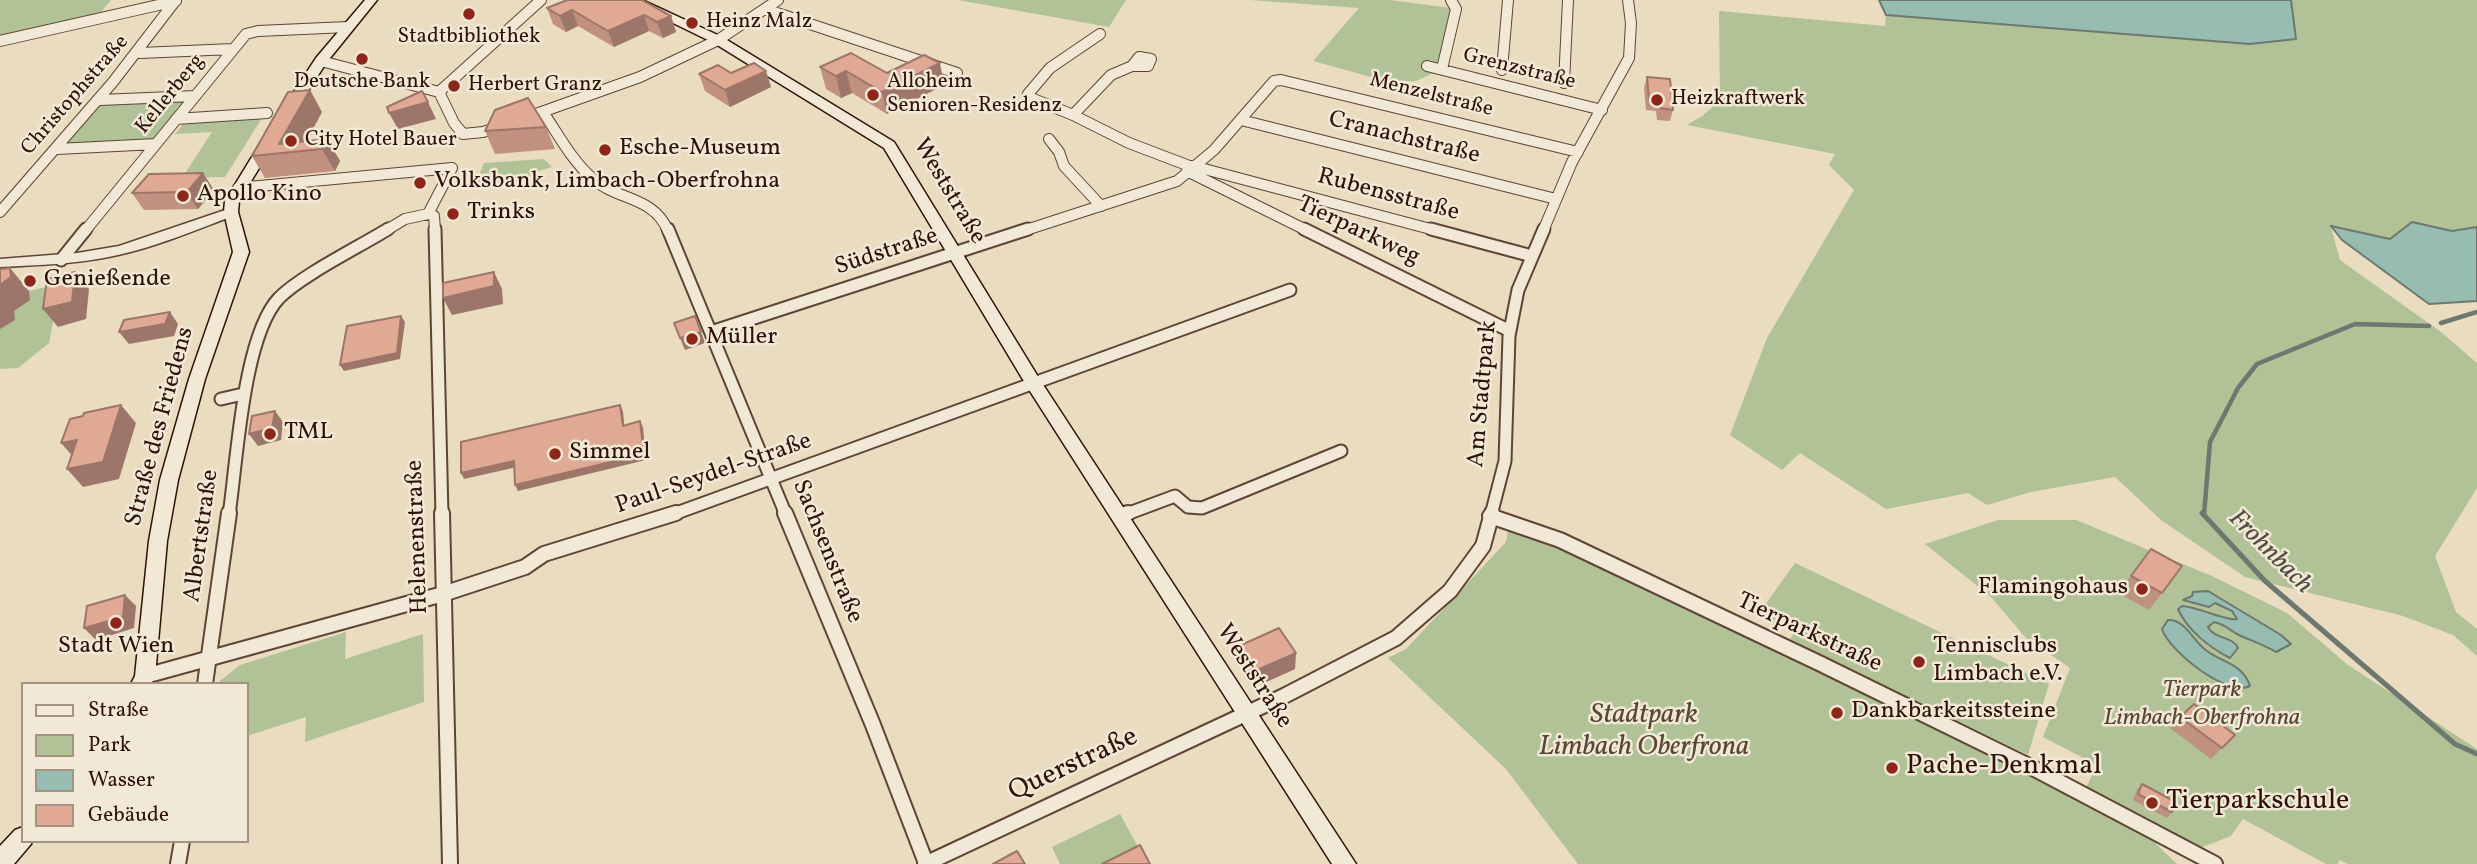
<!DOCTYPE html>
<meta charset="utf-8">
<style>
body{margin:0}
#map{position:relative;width:2477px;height:864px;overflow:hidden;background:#e9dcbf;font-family:Vollkorn,serif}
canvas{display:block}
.legend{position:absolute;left:21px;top:682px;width:228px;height:161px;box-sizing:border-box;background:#f1e8d5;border:2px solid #a39383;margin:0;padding:9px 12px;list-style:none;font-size:21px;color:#2f1307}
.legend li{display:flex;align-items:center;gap:14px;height:35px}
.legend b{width:35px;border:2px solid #a39383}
</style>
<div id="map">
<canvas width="2477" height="864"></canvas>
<ul class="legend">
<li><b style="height:9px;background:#f1e8d5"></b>Straße</li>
<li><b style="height:19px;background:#b0c296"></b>Park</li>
<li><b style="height:19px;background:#97bcb2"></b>Wasser</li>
<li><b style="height:19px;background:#dfa994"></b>Gebäude</li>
</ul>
</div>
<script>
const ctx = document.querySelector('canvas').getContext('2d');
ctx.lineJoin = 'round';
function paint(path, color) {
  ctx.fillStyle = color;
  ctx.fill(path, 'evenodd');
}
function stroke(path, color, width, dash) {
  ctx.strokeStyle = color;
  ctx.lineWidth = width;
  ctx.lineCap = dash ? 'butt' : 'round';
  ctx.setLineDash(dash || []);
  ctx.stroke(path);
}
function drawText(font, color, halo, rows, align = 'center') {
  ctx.font = font + ' Vollkorn,serif';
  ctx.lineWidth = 5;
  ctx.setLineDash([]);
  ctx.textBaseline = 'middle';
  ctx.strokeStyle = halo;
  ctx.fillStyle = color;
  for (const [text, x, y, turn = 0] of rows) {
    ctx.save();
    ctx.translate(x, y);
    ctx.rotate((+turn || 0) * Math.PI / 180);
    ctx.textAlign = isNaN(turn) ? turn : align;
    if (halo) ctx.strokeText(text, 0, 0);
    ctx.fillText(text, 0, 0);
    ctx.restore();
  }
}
const green = new Path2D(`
 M0 0H111L100 13 0 37Z
 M958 0H1126L1109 27Z
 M1250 0H1390L1451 8 1442 69 1416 81 1389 82 1313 61 1359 8Z
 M2291 0H2477V227L2452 231 2412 222 2390 239 2331 227 2340 260 2441 332 2477 363V488L2435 556 2456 612 2477 629V656L2453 635 2403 616 2245 577 2161 520 2115 477 2031 492 1987 505 1968 493 1886 509 1800 453 1782 470 1730 435 1767 338 1854 190 1829 165 1835 154 1687 125 1702 116 1720 101 1719 11 1885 26 1886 15 2250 44 2296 38Z
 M195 96 156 144 57 149 100 100Z
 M262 118 225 177 182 178 212 132 175 134 186 121Z
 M544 159 552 167 538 171 519 183H476L484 163Z
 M0 284 29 291 60 284 49 343 18 368 0 369Z
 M1998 520H2076L2212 576 2287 613 2348 665 2477 749V864H2348L2339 860 2338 864H2326L2243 819 2231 836 2200 848 2086 788 2097 765 2043 737 2070 668 2025 637 1991 597 1925 544Z
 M1508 530 1558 547 2039 779 2153 841 2177 864H1578L1506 769 1388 658 1406 649 1506 542Z
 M1795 563 2049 684 2028 755 1790 639 1794 633 1757 616Z
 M346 632 345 659 423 634 424 702 305 742 306 717 247 736V684H220V681L240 665Z
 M1120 814 1138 847 1105 864H1060L1052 847Z`);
const water = new Path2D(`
 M1879 0H2291L2296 39 2250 44 1886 15Z
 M2412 222 2452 231 2477 227V301L2429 304 2342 240 2331 226 2390 239Z
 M2208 591 2281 635 2291 644 2276 652C2264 645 2252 641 2239 635 2230 631 2225 624 2214 622L2208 627C2215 640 2233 636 2238 648L2230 658C2210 648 2187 630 2178 609L2182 606C2198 607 2229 622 2237 619L2232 611 2215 603 2209 607 2183 600 2192 596 2193 592Z
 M2168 620C2186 619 2193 642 2207 651 2223 663 2243 664 2250 686 2228 698 2169 651 2162 629Z`);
const streamFar1 = new Path2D(`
 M2441 323 2477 312
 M2204 515 2210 442 2238 388 2257 364 2355 324 2429 326`);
const stream = new Path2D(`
 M2202 513 2265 581 2455 744 2477 754`);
const minorFar2 = new Path2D(`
 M765 9 957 73
 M0 41 176 1
 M140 53 233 49
 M1139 57 1151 59 1148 66H1132Z
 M321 61 439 92 454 123 463 134 483 132 499 127
 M1132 66 1111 75 1073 115 1129 143 1192 167
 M1427 66 1602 110
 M1442 69 1456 9 1451 0
 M1502 70 1508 0
 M1564 83 1568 0
 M439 92 541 0
 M100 100 195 96
 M543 112C558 134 572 161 593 179 618 201 654 196 668 231
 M536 114 640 77 718 40 778 0
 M1073 115 1031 98 1028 94 1050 68 1100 34
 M176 119 267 113
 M1241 120 1556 199
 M1049 139 1059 152 1064 166 1101 206
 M57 149 156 144
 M1193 166 1438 231
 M1187 171 1308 231
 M238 188 452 168
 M0 212 113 82 176 0
 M428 214 434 216 435 231
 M428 214 452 168
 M85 231 246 34 258 31 348 27
 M385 231 405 219 428 214
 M1023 231 1177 181 1214 150 1274 81 1281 80 1578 152
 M1543 231 1572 162 1629 58 1631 23 1628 0`);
const minorFar1 = new Path2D(`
 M435 229 442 515
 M668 229 786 515
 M1304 229 1510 331
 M1431 229 1532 256
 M61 260 86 229
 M711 332 1028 229
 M221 399 243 394
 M229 515C237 461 243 336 279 298 302 275 359 247 388 229
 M671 515 1290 290
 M1124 515 1175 496 1188 507 1202 508 1341 451
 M1491 515 1505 461 1509 336 1518 290 1544 229`);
const minor = new Path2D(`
 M442 513 450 864
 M785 513 873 725 926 863
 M1120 516 1128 513
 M1490 516 1560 540 1821 664 2033 768 2215 864
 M145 676 443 594 525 567 544 554 676 513
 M205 684 229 513
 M178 864 182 841
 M925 864 1284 696 1396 638 1450 591 1483 546 1492 513`);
const tertiary = new Path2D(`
 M231 208 236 209V215C197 229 159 246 118 255 79 264 40 265 0 267V259L77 253 119 246Z`);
const secondary = new Path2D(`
 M365 0H377L326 63 294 113H284L282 110 316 58Z
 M626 0H642L722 37 894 142 1040 380 1356 864H1332L1028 388 884 148 714 43Z
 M268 138 275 142 239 201 238 212 249 252 205 379 178 480 167 541 155 676 151 684H131L135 676 149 541 160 480 189 379 233 252 224 212 225 201 261 142Z
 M23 827V841H32L31 844 14 864H0V846L15 830Z`);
const wall = new Path2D(`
 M547 8 671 16 676 32 663 38 649 31 614 47 578 26 566 32 553 24Z
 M820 67 887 73 944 85 887 114 852 93 841 98 826 89Z
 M731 73 771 87 730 107 705 91 699 74Z
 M1647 77 1673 110 1670 121 1657 120 1656 111 1646 110 1644 88Z
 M322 112 306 141 327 139 340 161 335 171 265 178 252 156Z
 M546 127 555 149 495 154 485 131Z
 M214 190 198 209 144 210 132 193Z
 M2151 549 2162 593 2149 610 2118 593Z
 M1239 646 1295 669 1255 687 1239 662Z
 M2180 717 2235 735 2211 759 2170 728Z
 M2142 784 2172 812 2167 818 2133 800 2137 789Z`);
const shadedWall = new Path2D(`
 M572 10 578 26 566 32 560 16Z
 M644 15 649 31 614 47 608 31Z
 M671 16 676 32 663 38 657 22Z
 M940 63 944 85 887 114 882 92Z
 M766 71 771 87 730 107 725 90Z
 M846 71 852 93 841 98 836 76Z
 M310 90 322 112 301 151 279 144Z
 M428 102 436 119 398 129 389 113Z
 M327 139 340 161 335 171 322 149Z
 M203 173 214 190 198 209 187 192Z
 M10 268 29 291 30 300 14 311 15 320 0 329V285Z
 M75 272 89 289 86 319 58 327 43 309Z
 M494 272 502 289 503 304 452 315 443 298Z
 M170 312 178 324 174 336 129 344 119 332Z
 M401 316 405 322 400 359 344 371 340 365Z
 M701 332 705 343 685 350 680 338Z
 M121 405 136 423 119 479 83 487 67 469Z
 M620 405 623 411 625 432 623 426Z
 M275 411 283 422 281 440 258 446 249 434Z
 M640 421 643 427 646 460 518 491 515 485Z
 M77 440V461L61 443Z
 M514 461 517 467 464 479 461 473Z
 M125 595 136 606 134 628 96 640 84 628Z
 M1296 653 1295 669 1255 687V671Z`);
const building = new Path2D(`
 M567 0H642L671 16 657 22 644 15 608 31 572 10 560 16 547 8Z
 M851 53 887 73 924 55 940 63 882 92 846 71 836 76 820 67Z
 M754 63 766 71 725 90 699 74 718 65 731 73Z
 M1647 77 1670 79 1673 110 1660 108 1659 100 1649 99Z
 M310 90 279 144 327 139 322 149 252 156 288 92Z
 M422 91 428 102 389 113 387 107Z
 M528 98 546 127 485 131 495 110Z
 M203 173 187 192 132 193 149 174Z
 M10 268 11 277 0 285V269Z
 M75 272 72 302 43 309 47 279Z
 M494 272V286L443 298V283Z
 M170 312 165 324 119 332 124 320Z
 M401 316 397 353 340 365 347 326Z
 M695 316 701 332 680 338 674 323Z
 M121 405 103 462 67 469 77 440 61 443 70 419 83 416 84 413Z
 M620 405 623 426 640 421 644 454 515 485 514 461 461 473V442Z
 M275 411 272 428 249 434 252 416Z
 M2151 549 2182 566 2162 593 2131 576Z
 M125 595 123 617 84 628 87 606Z
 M1279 628 1296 653 1255 671 1239 646Z
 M2194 704 2235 735 2222 748 2180 717Z
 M2142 784 2176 802 2172 812 2138 794Z
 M1140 845 1150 864H1102Z
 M1017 851 1025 864H993Z`);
const markers = [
 [469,14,7,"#8f2418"],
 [692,23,7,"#8f2418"],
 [362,59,7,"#8f2418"],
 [454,86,7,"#8f2418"],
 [873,95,7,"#8f2418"],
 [1657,100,7,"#8f2418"],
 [291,141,7,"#8f2418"],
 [605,150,7,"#8f2418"],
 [420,183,7,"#8f2418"],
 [183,196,7,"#8f2418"],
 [453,214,7,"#8f2418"],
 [30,281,7,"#8f2418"],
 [692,339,7,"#8f2418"],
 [270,434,7,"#8f2418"],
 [555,454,7,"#8f2418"],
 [2142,589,7,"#8f2418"],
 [116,623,7,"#8f2418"],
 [1919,662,7,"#8f2418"],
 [1837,713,7,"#8f2418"],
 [1892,768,7,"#8f2418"],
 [2152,803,7,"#8f2418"]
];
const farPoinames = [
 ["Heinz Malz",706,23],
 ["Stadtbibliothek",469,38,"center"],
 ["Deutsche Bank",362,83,"center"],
 ["Alloheim",887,83],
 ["Senioren-Residenz",887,107],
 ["Herbert Granz",468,86],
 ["Heizkraftwerk",1671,100],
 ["City Hotel Bauer",305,141]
];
const farStreetnames = [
 ["Grenzstraße",1519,70,14],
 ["Kellerberg",171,95,-51],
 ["Christophstraße",76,96,-49],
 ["Menzelstraße",1431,96,14]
];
const streetNames = [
 ["Cranachstraße",1404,139,14],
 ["Weststraße",948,192,59],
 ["Rubensstraße",1388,196,15],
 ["Tierparkweg",1358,232,25],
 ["Südstraße",887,253,-18],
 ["Am Stadtpark",1484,394,-85],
 ["Straße des Friedens",161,427,-75],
 ["Paul-Seydel-Straße",714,475,-19],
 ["Albertstraße",203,536,-82],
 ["Helenenstraße",419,537,-92],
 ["Sachsenstraße",826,552,68],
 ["Tierparkstraße",1809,634,25],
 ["Weststraße",1253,677,57]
];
const poiNames = [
 ["Esche-Museum",619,150],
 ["Volksbank, Limbach-Oberfrohna",434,183],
 ["Apollo Kino",197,196],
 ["Trinks",467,214],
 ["Genießende",44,281],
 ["Müller",706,339],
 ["TML",284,434],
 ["Simmel",569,454],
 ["Flamingohaus",2128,589,"right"],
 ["Stadt Wien",116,648,"center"],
 ["Tennisclubs",1933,648],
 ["Limbach e.V.",1933,676],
 ["Dankbarkeitssteine",1851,713]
];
const parkNames = [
 ["Tierpark",2202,692],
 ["Limbach-Oberfrohna",2202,720]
];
const waterNames = [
 ["Frohnbach",2269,553,45]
];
const nearParknames = [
 ["Stadtpark",1644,717],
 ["Limbach Oberfrona",1644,749]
];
const nearStreetnames = [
 ["Querstraße",1074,766,-25]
];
const nearPoinames = [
 ["Pache-Denkmal",1906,768],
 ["Tierparkschule",2166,803]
];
paint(green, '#b0c296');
paint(water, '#97bcb2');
stroke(water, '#6d786e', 2);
stroke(streamFar1, '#6d786e', 4.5);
stroke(stream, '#6d786e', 5);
stroke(minorFar2, '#5e4535', 12);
stroke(minorFar1, '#5e4535', 15);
stroke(minor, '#5e4535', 18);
stroke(tertiary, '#5e4535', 3);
stroke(secondary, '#2f1307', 3);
stroke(minorFar2, '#f1e8d5', 10);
stroke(minorFar1, '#f1e8d5', 11);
stroke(minor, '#f1e8d5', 14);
paint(tertiary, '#f1e8d5');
paint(secondary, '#f1e8d5');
paint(wall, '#c0917f');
paint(shadedWall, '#9c7668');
paint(building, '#dfa994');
stroke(building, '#9c7668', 2);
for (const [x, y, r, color] of markers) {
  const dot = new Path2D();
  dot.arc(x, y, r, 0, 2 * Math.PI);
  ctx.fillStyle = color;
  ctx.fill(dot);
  stroke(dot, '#f1e8d5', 2.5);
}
drawText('21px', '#2f1307', '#f1e8d5', farPoinames, 'left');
drawText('21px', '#2f1307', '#f1e8d5', farStreetnames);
drawText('24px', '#2f1307', '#f1e8d5', streetNames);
drawText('24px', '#2f1307', '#f1e8d5', poiNames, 'left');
drawText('italic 24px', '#564832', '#f1e8d5', parkNames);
drawText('italic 26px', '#534e43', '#f1e8d5', waterNames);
drawText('italic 28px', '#564832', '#f1e8d5', nearParknames);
drawText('28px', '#2f1307', '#f1e8d5', nearStreetnames);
drawText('28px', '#2f1307', '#f1e8d5', nearPoinames, 'left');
</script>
